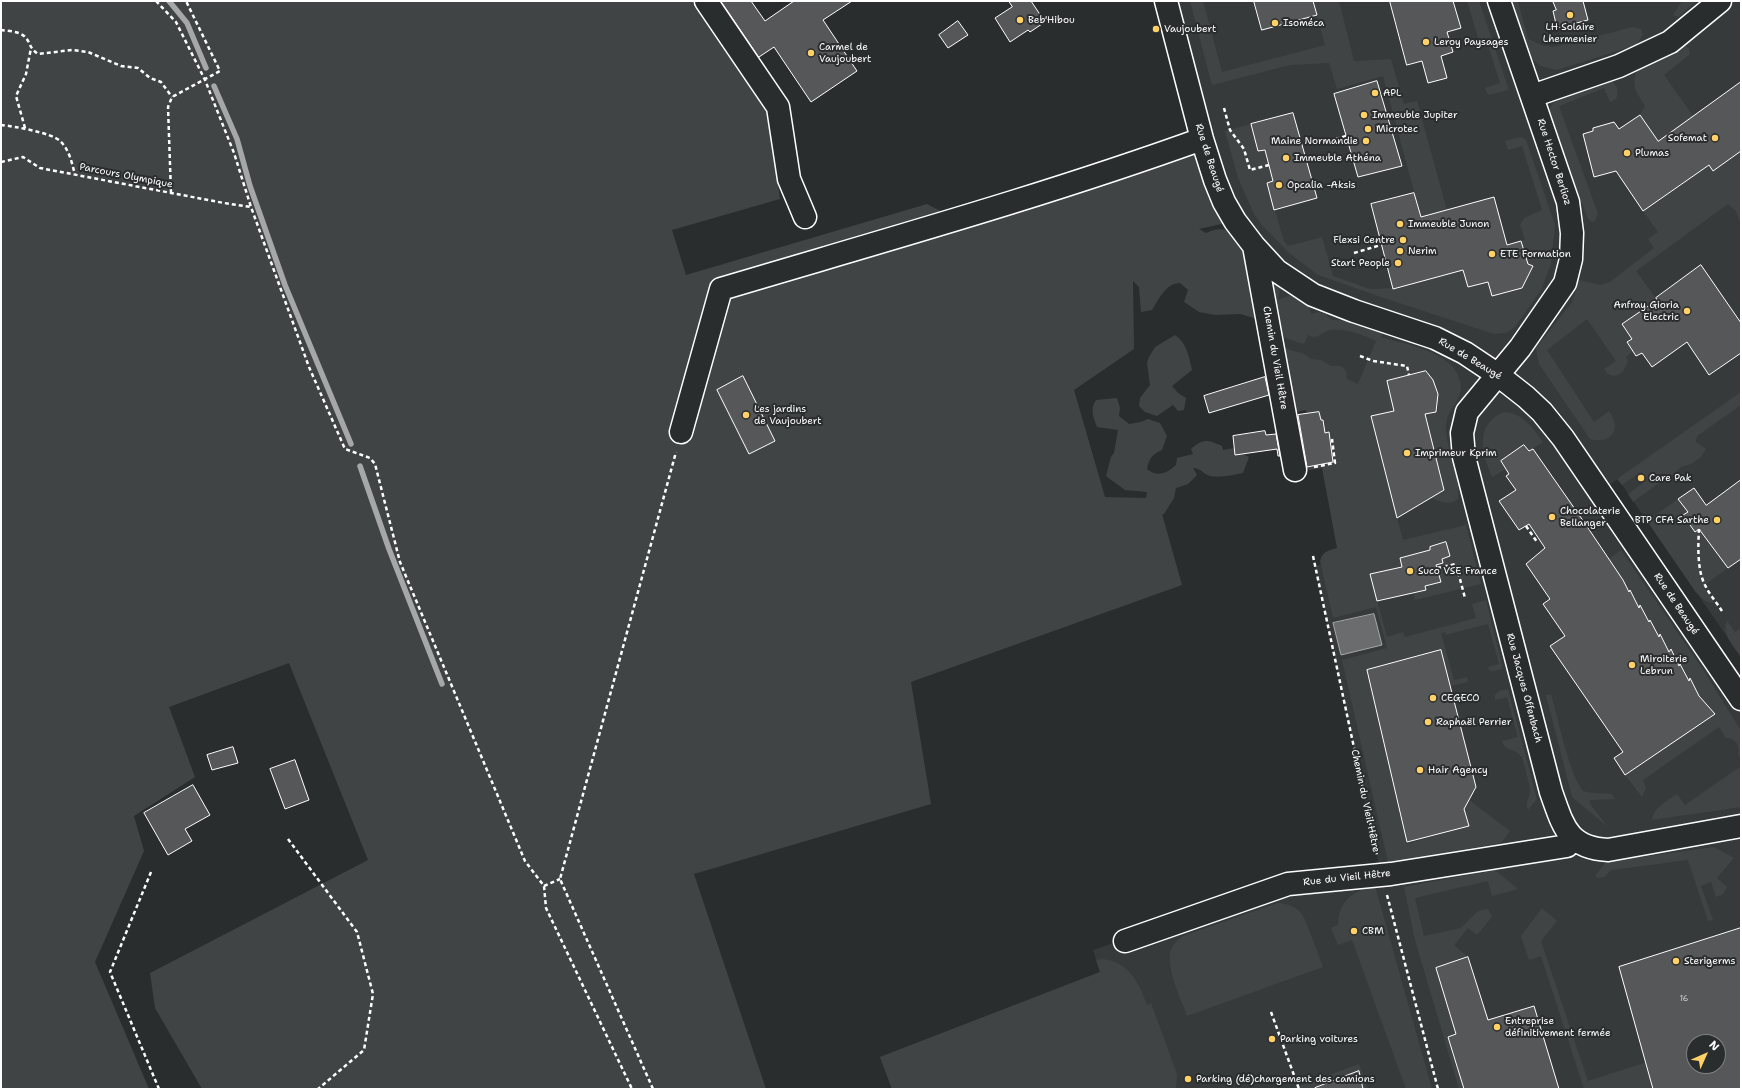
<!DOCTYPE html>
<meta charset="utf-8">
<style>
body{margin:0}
#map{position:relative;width:1742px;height:1090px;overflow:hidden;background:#2a2d2e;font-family:"Shantell Sans",sans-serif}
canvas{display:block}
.frame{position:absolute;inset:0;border:2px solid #fff;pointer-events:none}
.north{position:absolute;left:1686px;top:1034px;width:40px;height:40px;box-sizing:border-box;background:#2a2d2e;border:1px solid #7f8182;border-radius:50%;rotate:45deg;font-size:11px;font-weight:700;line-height:16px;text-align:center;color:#fff}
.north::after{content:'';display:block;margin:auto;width:14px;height:18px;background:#ffd166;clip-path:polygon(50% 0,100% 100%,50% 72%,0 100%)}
</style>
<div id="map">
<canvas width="1742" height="1090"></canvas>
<div class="frame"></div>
<div class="north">N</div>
</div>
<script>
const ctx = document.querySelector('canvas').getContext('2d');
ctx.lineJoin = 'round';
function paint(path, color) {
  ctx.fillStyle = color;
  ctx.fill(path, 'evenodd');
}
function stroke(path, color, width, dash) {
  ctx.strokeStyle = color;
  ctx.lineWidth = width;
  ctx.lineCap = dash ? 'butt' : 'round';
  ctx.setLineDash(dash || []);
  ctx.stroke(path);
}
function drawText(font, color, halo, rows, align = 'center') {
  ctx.font = font + ' "Shantell Sans",sans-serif';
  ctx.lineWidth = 4;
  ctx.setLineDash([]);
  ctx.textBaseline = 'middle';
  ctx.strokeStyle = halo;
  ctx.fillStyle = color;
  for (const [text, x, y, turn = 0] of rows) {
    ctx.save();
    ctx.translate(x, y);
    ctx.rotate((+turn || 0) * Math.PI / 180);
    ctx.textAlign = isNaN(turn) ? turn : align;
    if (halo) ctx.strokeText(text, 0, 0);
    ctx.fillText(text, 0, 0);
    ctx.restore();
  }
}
const built = new Path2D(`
 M1166 1H1741V657L1618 479 1600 492 1741 699V1089H892L880 1057 1100 972 1093 950 1288 884 1381 874 1315 566 1389 547 1347 387 1290 400ZM1694 1042H1718V1066H1694Z`);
const green = new Path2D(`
 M1 1H696L768 111 780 199 672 230 686 275 927 204 956 219 1202 139 1235 221 1199 229 1206 233C1213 230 1218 228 1227 230 1236 233 1271 272 1281 281L1278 300C1297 292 1306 292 1311 314L1318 312 1325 314 1332 320 1354 321 1382 328 1383 334 1381 337C1406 345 1453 351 1460 381 1461 384 1461 390 1460 393 1456 407 1445 412 1446 430 1447 451 1461 480 1458 499 1448 506 1441 502 1430 497L1397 518 1403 540 1466 525 1481 584 1415 600 1413 593 1426 590 1425 586 1441 582 1436 565 1443 563 1442 559 1450 556 1446 542 1430 547 1433 560 1418 553 1400 558 1402 567 1370 575 1387 637 1403 632 1405 637 1476 618 1472 604 1486 600 1503 669 1492 671 1489 670 1488 667 1499 664 1488 624 1445 635 1446 632 1441 633 1454 680 1467 677 1468 682 1450 686 1441 650 1367 670 1407 844 1469 826 1464 809 1469 800 1510 831 1501 843 1388 862 1342 660 1387 648 1376 607 1333 618 1320 561C1323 551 1327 551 1337 548L1322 468 1310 470 1305 467 1333 462 1329 433H1325L1323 420H1321L1319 412 1307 414 1306 410 1296 412 1295 404 1292 403 1283 347 1293 351 1303 353 1311 359 1321 360 1331 366H1341L1346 371 1347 379 1358 384 1376 341C1360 334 1348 329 1331 330 1322 331 1318 341 1308 335L1304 344 1288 339 1259 323 1254 318 1240 314 1215 315 1199 312 1184 302 1188 290 1180 283C1166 283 1159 299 1152 310L1141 312 1139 287 1133 281 1134 349 1074 390 1105 497 1146 498 1147 492 1125 490 1106 476 1111 457 1114 453 1118 430 1097 427C1093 417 1090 409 1096 400L1117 398 1120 408 1119 416 1129 424 1141 422 1148 419 1160 423 1167 436 1162 450C1152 454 1149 459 1147 469 1158 478 1167 473 1176 465L1177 458 1193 454 1191 449C1204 438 1207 440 1222 446L1223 450 1234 448 1236 455 1243 454 1249 457 1243 473C1233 475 1221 478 1210 476 1203 474 1201 468 1193 468L1197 475 1188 484 1176 488 1174 498 1164 514H1162L1182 585 911 682 931 804 694 874 766 1089H202L155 1008 150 973 368 860 289 663 169 707 195 777 134 816 144 851 95 962 149 1089H1ZM1428 371 1437 390 1438 411 1425 414 1397 517 1371 417 1394 411 1387 381Z
 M1190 1H1203L1222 72 1325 45 1313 1H1339L1354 61 1391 59 1404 104 1417 101 1468 287 1488 282 1492 296 1522 288 1533 267 1528 264 1521 241 1525 239 1520 225 1524 218 1542 210 1522 146 1508 150 1505 141 1521 137 1526 140 1555 225 1551 264 1541 290 1515 327 1506 333 1494 334 1381 297 1318 275 1288 252 1261 224 1254 214 1238 178 1225 131 1251 124 1258 151 1265 150 1273 181 1267 183 1284 241 1288 246 1322 237 1333 276 1370 289 1397 288 1437 277 1383 76 1337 89 1329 63 1290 65 1212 85Z
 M1467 1H1479L1509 90 1488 95 1485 88 1500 83 1487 42 1480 44Z
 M1510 1H1518L1528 39 1541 45 1554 47 1633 27 1641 29 1643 35 1636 45 1557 70 1541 66 1531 58 1526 48Z
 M1682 1H1696L1678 17 1673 15Z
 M1685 46 1689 48 1690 54 1664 75 1693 116 1681 125 1713 171 1741 151V225L1736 211 1728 204 1636 271 1657 300 1622 324 1632 339 1627 343 1633 351 1626 357 1628 361C1625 369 1623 374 1614 376L1608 374 1604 369 1616 361 1587 319 1547 350 1594 422 1609 411C1622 429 1612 445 1590 439L1539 364 1536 348 1572 302 1579 280 1600 285 1610 282 1654 248 1648 239 1658 232 1643 211 1686 181 1640 115 1645 106C1636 91 1630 85 1638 69Z
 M1607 80 1612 81C1617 86 1619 92 1616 99L1610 102 1604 88 1559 106 1598 214 1594 222 1590 221 1587 217 1549 110 1553 103Z
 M1175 335C1187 343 1189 357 1192 370L1172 386 1178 393 1186 398 1184 410 1178 411 1173 405 1157 416 1145 412 1139 406 1140 398 1150 385 1147 363 1149 357 1155 347Z
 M1741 392V405L1697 436 1696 442 1706 449 1701 457 1691 464 1681 467 1671 476 1656 485 1633 502 1628 494 1647 480 1641 472 1622 485 1617 479Z
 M1504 412C1523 413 1533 428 1543 442L1529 451 1524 445 1501 461 1506 469 1492 477C1482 454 1474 424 1504 412Z
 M1678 499 1688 512 1683 515 1695 532 1699 529 1728 568 1703 586 1715 603C1706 603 1701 598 1695 591L1647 521Z
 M1621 550 1704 671 1741 731V759L1738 754C1741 745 1735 738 1726 738L1719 727 1643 780 1646 788 1642 797 1625 775 1714 714 1699 696 1691 679 1689 681 1681 664 1679 666 1671 649 1669 652 1661 635 1659 637 1650 620 1649 622 1640 606 1639 608 1631 591 1629 592 1621 577 1607 560Z
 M1727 621 1735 632 1741 628V657C1734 647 1721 633 1727 621Z
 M1508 689 1537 799 1528 810C1524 802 1531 797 1530 789 1529 783 1524 761 1521 756 1515 748 1505 752 1502 741L1518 737 1507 697 1495 700V695L1499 691Z
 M1551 694C1556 711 1572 784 1584 791 1589 794 1605 793 1612 794L1615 799 1590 800V804L1608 827 1572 797 1546 695Z
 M1741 766V807L1652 820C1654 807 1667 801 1677 794L1685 805Z
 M1714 847 1734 858 1717 878 1727 887 1723 894 1716 897 1711 882 1701 886 1713 920 1708 921 1688 860 1611 870 1604 877 1598 878 1595 876 1606 862Z
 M1495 870 1518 889 1492 896 1488 881 1415 898 1424 936 1461 928 1478 911 1488 909 1492 917 1477 935 1468 928 1454 945 1468 957 1436 968 1456 1034 1448 1037 1464 1089H1459L1415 940 1404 887Z
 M1375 886 1432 1089H1406L1352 940 1338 945 1331 928 1338 925C1339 900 1352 892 1375 886Z
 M1278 903C1302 905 1305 918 1312 938 1316 947 1319 957 1323 967L1187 1016C1181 999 1165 967 1171 950 1173 944 1178 940 1183 936Z
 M1542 908 1557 921 1541 941 1588 1081 1694 1047V1066H1718V1042L1741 1031V1061L1654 1089H1584L1541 956 1529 960 1521 936Z
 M1102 959C1129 962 1138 981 1147 1005L1151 1003 1177 1074 1176 1089H892L880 1057 1100 972 1096 960Z
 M1359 1064 1368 1089H1363L1359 1071 1314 1089H1291Z`);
const water = new Path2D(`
 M1374 614 1382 645 1341 655 1333 623Z`);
const stream = new Path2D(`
 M169 1 187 23 206 68
 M214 86 237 139 250 186 285 285 351 444
 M360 466 389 549 442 684`);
const building = new Path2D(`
 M721 1H751L765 21 794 1H852L823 20 857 71 811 102 774 47 759 57Z
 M1009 1H1031L1045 22 1030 32 1028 30 1010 42 995 18 1012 7Z
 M1254 1H1313L1317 15 1262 30Z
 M1390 1H1453L1461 28 1447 32 1453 52 1441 56 1447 78 1428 83 1422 61 1407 65Z
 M1553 1H1583L1588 20 1557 28 1553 11 1556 10Z
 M958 21 968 35 948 48 939 35Z
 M1377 81 1402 166 1358 177 1334 94Z
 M1741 82V151L1713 171 1709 165 1643 211 1616 171 1594 177 1583 134 1593 131V128L1614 122 1619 129 1640 115 1658 141Z
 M1293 113 1317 198 1274 210 1267 183 1273 181 1265 150 1258 151 1251 124Z
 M1414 193 1421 217 1494 197 1507 245 1521 241 1528 264 1533 266 1522 288 1492 296 1488 282 1468 287 1463 270 1393 289 1371 204Z
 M1701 265 1741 323V353L1709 375 1687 342 1652 367 1642 353 1636 356 1627 342 1632 339 1622 324 1657 300 1656 298Z
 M1426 371 1433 380 1438 394 1436 412 1425 414 1444 490 1397 518 1371 416 1394 411 1387 381Z
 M743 376 775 441 749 454 717 390Z
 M1265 377 1269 395 1209 413 1204 396Z
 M1319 412 1321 420H1323L1325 433 1329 432 1333 462 1307 467 1298 415Z
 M1265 431 1266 435 1276 434 1280 456H1278L1277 449 1235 455 1233 436Z
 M1524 445 1529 451 1533 449 1584 522 1623 580 1629 592 1630 590 1639 608 1640 605 1649 622 1650 620 1659 637 1660 634 1669 652 1671 649 1679 666 1680 664 1689 681 1690 678 1699 696 1715 714 1625 775 1614 758 1623 752 1550 646 1565 636 1543 604 1550 599 1526 564 1545 548 1529 524 1519 530 1499 501 1516 490 1506 476 1509 474 1501 461Z
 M1741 480V559L1728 568 1699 529 1695 532 1683 515 1688 512 1678 499 1694 488 1706 505Z
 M1446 542 1450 556 1442 559 1443 563 1436 565 1441 582 1425 586 1426 590 1377 601 1370 574 1402 567 1400 558 1430 550V547Z
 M1441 650 1476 787 1464 809 1469 826 1407 842 1367 670Z
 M233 747 238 763 212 770 207 755Z
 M295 760 309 800 285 809 270 769Z
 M193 785 210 815 185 829 192 841 168 855 144 813Z
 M1741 928V1089H1653L1619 967ZM1694 1042H1718V1066H1694Z
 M1468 957 1488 1020 1534 1006 1559 1089H1464L1448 1037 1456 1034 1436 968Z
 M1359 1071 1363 1089H1315V1088Z`);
const path = new Path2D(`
 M156 1 176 22 205 80 234 153 251 207 309 367 345 449 370 458 375 464 400 562 525 861 544 886 546 908 632 1089
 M1 30C8 31 18 31 24 36 31 42 28 47 38 54L72 50 88 52 121 66 138 68 150 78 161 82 172 97
 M1224 108 1230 130 1244 149 1250 170 1269 165
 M1 125C13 126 52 133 60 141 69 149 72 163 75 175
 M25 128 16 96 26 74 31 48
 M1322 143 1346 136
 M1 162 23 157 40 168 224 203 251 207
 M171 193 168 107 172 97 220 71 186 1
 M1354 253 1381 245
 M1360 356 1373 361 1407 366 1409 375
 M1314 467 1335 463 1332 439
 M1526 526 1537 542
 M1699 529C1698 546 1697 572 1706 587 1710 595 1717 603 1722 611
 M1313 556 1377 855
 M1437 568 1456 564 1465 598
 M288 839 357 932 373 994 364 1050 318 1089
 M151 872 110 972 159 1089
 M544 886 560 879
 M1387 895 1438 1089
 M1271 1012 1299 1089
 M653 1089 560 879 676 452`);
const minor = new Path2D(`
 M706 1 778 107 789 179 805 217
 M1166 1 1202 139 1215 180 1224 202 1235 221 1254 246 1277 271 1313 295 1354 311 1435 338 1465 353 1498 375 1526 397 1542 412 1563 438 1741 699
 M1499 1 1568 202 1572 233 1571 259 1565 283 1520 348 1467 412 1462 433 1464 457 1551 792C1563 825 1567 848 1608 850L1741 826
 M1532 96 1619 66 1670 42 1720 1
 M1254 246 1295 470
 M681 432 721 289C882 241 1044 196 1202 139
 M1125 941 1288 884 1391 874 1567 846 1573 838`);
const markers = [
 [1570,15,4,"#ffd166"],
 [1020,20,4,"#ffd166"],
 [1275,23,4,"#ffd166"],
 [1156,29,4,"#ffd166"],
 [1426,42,4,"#ffd166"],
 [811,53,4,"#ffd166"],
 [1375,93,4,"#ffd166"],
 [1364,115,4,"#ffd166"],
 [1368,129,4,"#ffd166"],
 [1715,138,4,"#ffd166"],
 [1366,141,4,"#ffd166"],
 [1627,153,4,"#ffd166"],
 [1286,158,4,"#ffd166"],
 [1279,185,4,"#ffd166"],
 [1400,224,4,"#ffd166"],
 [1403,240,4,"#ffd166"],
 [1400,251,4,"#ffd166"],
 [1492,254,4,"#ffd166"],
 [1398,263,4,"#ffd166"],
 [1687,311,4,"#ffd166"],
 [746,415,4,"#ffd166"],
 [1407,453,4,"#ffd166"],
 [1641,478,4,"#ffd166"],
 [1552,517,4,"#ffd166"],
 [1717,520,4,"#ffd166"],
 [1410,571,4,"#ffd166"],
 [1632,665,4,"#ffd166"],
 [1433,698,4,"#ffd166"],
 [1428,722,4,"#ffd166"],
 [1420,770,4,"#ffd166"],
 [1354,931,4,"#ffd166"],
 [1676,961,4,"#ffd166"],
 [1497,1027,4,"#ffd166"],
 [1272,1039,4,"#ffd166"],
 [1188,1079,4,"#ffd166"]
];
const numberNames = [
 ["16",1684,999]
];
const poiNames = [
 ["Beb'Hibou",1028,20],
 ["Isoméca",1283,23],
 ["LH Solaire",1570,27,"center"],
 ["Lhermenier",1570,39,"center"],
 ["Vaujoubert",1164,29],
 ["Leroy Paysages",1434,42],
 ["Carmel de",819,47],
 ["Vaujoubert",819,59],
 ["APL",1383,93],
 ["Immeuble Jupiter",1372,115],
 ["Microtec",1376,129],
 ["Sofemat",1707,138,"right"],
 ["Maine Normandie",1358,141,"right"],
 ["Plumas",1635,153],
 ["Immeuble Athéna",1294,158],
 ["Opcalia -Aksis",1287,185],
 ["Immeuble Junon",1408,224],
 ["Flexsi Centre",1395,240,"right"],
 ["Nerim",1408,251],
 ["ETE Formation",1500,254],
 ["Start People",1390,263,"right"],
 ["Anfray Gioria",1679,305,"right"],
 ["Electric",1679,317,"right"],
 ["Les jardins",754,409],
 ["de Vaujoubert",754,421],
 ["Imprimeur Kprim",1415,453],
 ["Care Pak",1649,478],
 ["Chocolaterie",1560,511],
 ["Bellanger",1560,523],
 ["BTP CFA Sarthe",1709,520,"right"],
 ["Suco VSE France",1418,571],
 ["Miroiterie",1640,659],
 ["Lebrun",1640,671],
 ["CEGECO",1441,698],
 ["Raphaël Perrier",1436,722],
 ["Hair Agency",1428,770],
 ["CBM",1362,931],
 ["Sterigerms",1684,961],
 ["Entreprise",1505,1021],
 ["définitivement fermée",1505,1033],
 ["Parking voitures",1280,1039],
 ["Parking (dé)chargement des camions",1196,1079]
];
const streetNames = [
 ["Rue de Beaugé",1209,158,72],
 ["Rue Hector Berlioz",1554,162,72],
 ["Parcours Olympique",126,176,11],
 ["Chemin du Vieil Hêtre",1275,358,80],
 ["Rue de Beaugé",1470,359,31],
 ["Rue de Beaugé",1676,604,56],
 ["Rue Jacques Offenbach",1524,688,75],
 ["Chemin du Vieil Hêtre",1365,801,78],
 ["Rue du Vieil Hêtre",1347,878,-6]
];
paint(built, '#373a3b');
paint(green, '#414445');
paint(water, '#6a6c6d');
stroke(water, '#a6a7a7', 1);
stroke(stream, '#a6a7a7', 5.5);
paint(building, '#555758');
stroke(building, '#fff', 1);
stroke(minor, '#fff', 25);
stroke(path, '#fff', 2.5, [4, 3]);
stroke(minor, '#2a2d2e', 22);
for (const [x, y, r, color] of markers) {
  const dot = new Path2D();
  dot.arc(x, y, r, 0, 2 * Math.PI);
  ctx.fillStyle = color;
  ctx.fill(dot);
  stroke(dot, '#2a2d2e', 1.5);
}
drawText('8px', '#d4d5d5', null, numberNames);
drawText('10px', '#fff', '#2a2d2e', poiNames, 'left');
drawText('10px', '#fff', '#2a2d2e', streetNames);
</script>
